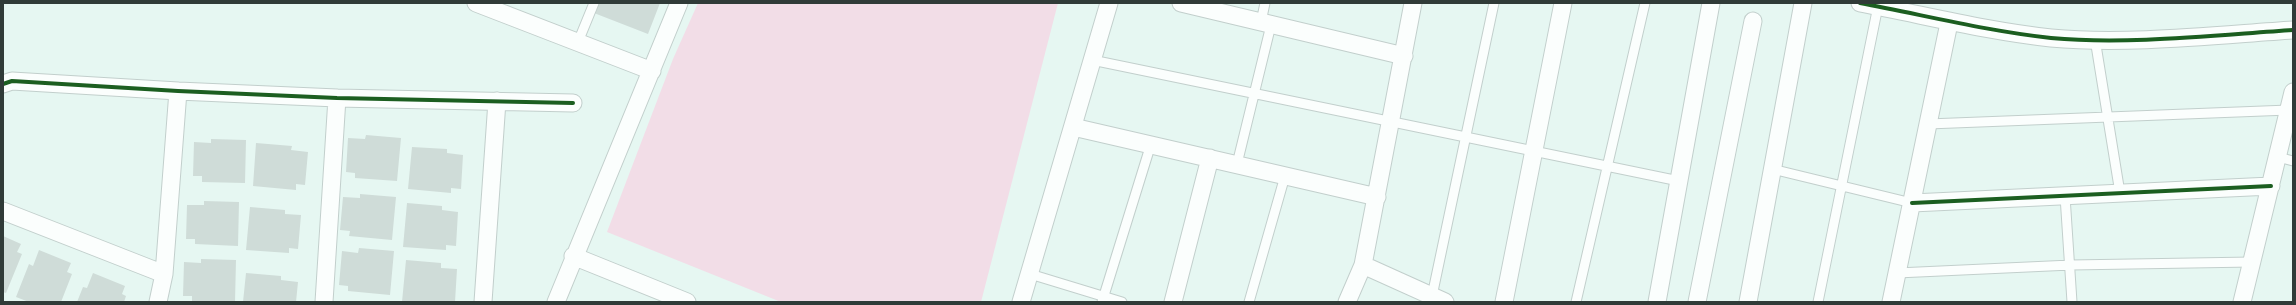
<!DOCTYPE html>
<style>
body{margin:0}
#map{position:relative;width:2296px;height:305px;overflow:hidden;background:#e6f7f2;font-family:Signika,sans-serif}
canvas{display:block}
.frame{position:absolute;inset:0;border:4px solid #303b38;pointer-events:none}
</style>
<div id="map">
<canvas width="2296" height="305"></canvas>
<div class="frame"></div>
</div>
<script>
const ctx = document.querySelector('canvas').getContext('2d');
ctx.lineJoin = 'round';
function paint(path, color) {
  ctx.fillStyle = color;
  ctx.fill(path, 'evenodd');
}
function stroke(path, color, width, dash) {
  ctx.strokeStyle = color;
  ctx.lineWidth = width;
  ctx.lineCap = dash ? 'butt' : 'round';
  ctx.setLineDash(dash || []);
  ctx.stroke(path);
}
const green = new Path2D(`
 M698 3H1058L981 302H781L607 232 673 59Z`);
const building = new Path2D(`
 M598 3H660L648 34 594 13Z
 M366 135 401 138 397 181 355 178V173L346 172 348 138 365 139Z
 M211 139 246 140 245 183 202 182V176H193L194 142 211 143Z
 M256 143 292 146 291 150 308 152 305 185 296 184V190L253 186Z
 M412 147 447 149V153L463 155 461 189 451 188V193L408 189Z
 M360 194 396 197 392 240 349 236 350 231 340 230 343 197 360 198Z
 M204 201 239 202 238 246 195 244V239H186L187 205H204Z
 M407 203 442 206V210L458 212 456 246 446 245V250L403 247Z
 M250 207 285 210V214L301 215 298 249 289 248V253L246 250Z
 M3 236 21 244 17 252 22 254 6 293 3 292Z
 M359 248 394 251 390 295 348 291V286L339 285 342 251 358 253Z
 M39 250 71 263 67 272 72 274 61 302H29L16 297 29 264 33 266Z
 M201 259 236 260 235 302H192V296H183L184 262 201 263Z
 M406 260 441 263V268L457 269 455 302H402Z
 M93 273 125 286 122 294 126 296 124 302H77L83 287 87 288Z
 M246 273 281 276V280L298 282 296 302H243Z`);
const lane = new Path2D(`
 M1261 22 1265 3
 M2095 39 2120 193
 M578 42 594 3
 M1092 60 1679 181
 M1928 124 2289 110
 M2278 157 2293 161
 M1237 164 1271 25
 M1772 169 1912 203
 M2065 196 2072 302
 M1897 273 2071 265 2252 262
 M1030 274 1122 302
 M1432 296 1494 3
 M1102 302 1151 144
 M1249 302 1285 176
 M1576 302 1645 3
 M1818 302 1878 6`);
const street = new Path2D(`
 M476 3 652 71
 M1181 3 1404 56
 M1860 3C1924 15 1986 31 2051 38 2127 45 2216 35 2293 30
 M3 84 12 81 178 91 337 98 573 103
 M1073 127 1377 197
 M1912 203 2271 186
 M3 211 164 274
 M573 256 687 302
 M1363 265 1445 302
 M158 302 164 274 178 91
 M324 302 337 98
 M483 302 497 101
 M556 302 679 3
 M1021 302 1109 3
 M1173 302 1210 158
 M1347 302 1363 265 1413 3
 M1504 302 1563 3
 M1657 302 1711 3
 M1697 302 1753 21
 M1748 302 1803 3
 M1891 302 1949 23
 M2242 302 2293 92`);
const cycleway = new Path2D(`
 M1860 3C1924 15 1986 31 2051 38 2127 45 2216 35 2293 30
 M3 84 12 81 178 91 337 98 573 103
 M1912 203 2271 186`);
paint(green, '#f2dde7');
paint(building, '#cfdcd8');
stroke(lane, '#c2cfcc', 11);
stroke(street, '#c2cfcc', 19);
stroke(lane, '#fbfefd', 9);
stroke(street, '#fbfefd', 17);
stroke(cycleway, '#1b5e20', 4);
</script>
